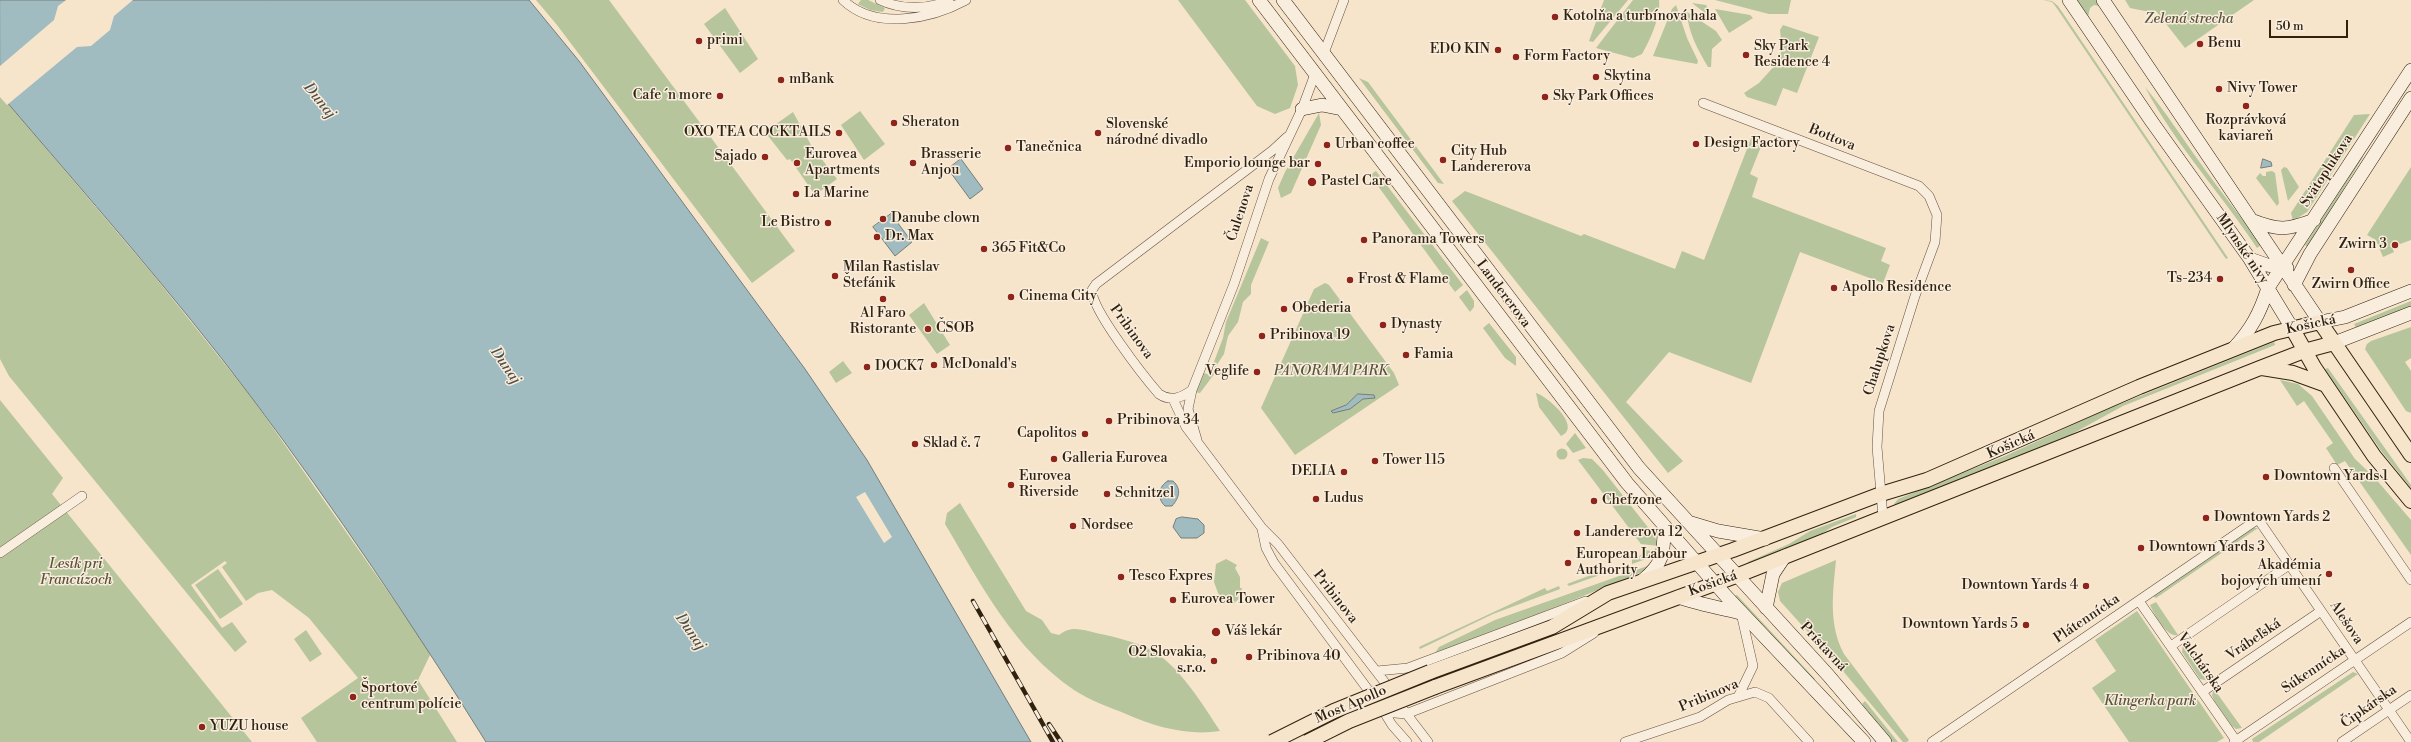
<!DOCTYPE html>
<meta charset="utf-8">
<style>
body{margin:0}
#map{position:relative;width:2411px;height:742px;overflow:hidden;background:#f6e4cb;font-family:"Libre Bodoni",serif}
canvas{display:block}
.scale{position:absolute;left:2269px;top:20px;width:79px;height:18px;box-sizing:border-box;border:2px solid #312210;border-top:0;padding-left:5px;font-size:12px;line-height:14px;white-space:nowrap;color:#312210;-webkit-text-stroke:3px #f9eddd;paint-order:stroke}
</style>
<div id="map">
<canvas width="2411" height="742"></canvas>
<div class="scale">50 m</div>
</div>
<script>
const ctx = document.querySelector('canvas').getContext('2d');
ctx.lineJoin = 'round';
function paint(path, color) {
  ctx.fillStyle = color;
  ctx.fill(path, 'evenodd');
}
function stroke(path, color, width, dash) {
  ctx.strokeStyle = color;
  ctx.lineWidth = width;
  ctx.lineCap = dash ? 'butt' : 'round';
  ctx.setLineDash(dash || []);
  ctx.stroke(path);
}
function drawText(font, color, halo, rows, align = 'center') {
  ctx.font = font + ' "Libre Bodoni",serif';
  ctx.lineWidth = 3;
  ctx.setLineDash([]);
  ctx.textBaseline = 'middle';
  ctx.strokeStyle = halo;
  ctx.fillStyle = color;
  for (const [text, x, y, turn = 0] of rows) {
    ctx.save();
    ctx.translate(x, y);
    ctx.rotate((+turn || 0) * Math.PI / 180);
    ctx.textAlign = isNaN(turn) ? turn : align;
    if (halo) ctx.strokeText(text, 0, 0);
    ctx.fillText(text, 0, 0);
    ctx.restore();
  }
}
const green = new Path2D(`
 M536 0H609L795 251 752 283 557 25Z
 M861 0H868L885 8 883 12 870 10 858 4Z
 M1178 0H1245L1295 66 1298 85 1290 108 1275 114 1257 106Z
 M1604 0H1628L1593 42 1589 41Z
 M1633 0H1659C1661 16 1650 40 1642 54L1633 58 1596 48Z
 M1715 0H1791L1788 14H1769Z
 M2043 0 2052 1 2058 6 2228 258 2226 259 2056 7 2052 2Z
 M2077 0H2096L2100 6 2094 5 2090 8 2088 17Z
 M2125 0H2254L2185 48 2156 11 2150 12 2130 8Z
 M1692 3 1706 5 1714 20Z
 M1676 5 1687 38 1698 61 1697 64 1653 56 1672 9Z
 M725 8 758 59 740 73 704 24Z
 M1715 9 1750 15 1753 18 1729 33Z
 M1687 12 1716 31 1722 40 1712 49 1711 67H1708C1698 50 1688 32 1687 12Z
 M1783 25 1819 37 1797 93 1783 88 1776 106 1747 97 1744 93 1759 83 1777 63 1782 50 1780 30Z
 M1359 78 1368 82 1444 184 1438 183Z
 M2145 87C2166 112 2182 138 2201 164 2220 191 2242 218 2261 245L2257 248C2221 193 2176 146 2145 87Z
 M0 94 155 277 252 398 431 653 418 680 457 742H317L301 718 358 678 309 618 272 590 258 593 246 601 222 567 227 563 225 561 191 585 222 628 232 622 247 642 235 652 9 376 0 359Z
 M860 111 885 144 864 160 841 125Z
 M793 112 811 145 837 179 815 195 790 159 787 160 765 132Z
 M1319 113 1321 125 1291 193 1281 198 1278 188 1285 172Z
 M2370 114 2307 212 2293 221 2291 213 2354 115Z
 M1752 136 1754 141 1762 144 1750 174 1758 178 1752 197 1886 248 1881 261 1890 265 1883 283 1800 252 1751 383 1669 352 1626 402 1683 461 1668 473 1452 201 1465 191 1581 236 1584 234 1675 269 1682 251 1704 260Z
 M2362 157H2363L2308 247 2305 245Z
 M2284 167 2287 168 2299 187 2288 201 2281 170Z
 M2411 167V240L2392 247 2394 252 2383 257 2376 240 2367 235Z
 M1376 171 1463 285 1455 292 1370 175Z
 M2266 172 2272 171 2275 173 2279 203 2277 206 2256 178 2260 173 2263 176H2266Z
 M1261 238 1269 242 1251 285V294L1243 302 1238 322 1228 336 1224 354 1214 369 1215 373 1200 393 1195 392 1202 372 1209 375 1223 338 1226 322Z
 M1325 283 1329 285 1394 373 1399 385 1295 455 1261 408 1314 289Z
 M1467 290 1474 301V307L1470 312 1459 297Z
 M2411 301V307L2357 329 2354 324Z
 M924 303 950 345 937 354 909 315Z
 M1489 323 1516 357V366L1505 358 1483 328Z
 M2411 327V358L2405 362 2411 371V413L2406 411 2365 349 2367 344 2371 341Z
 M2274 342 2275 345 2123 406 2070 435 1896 506 1894 504 1898 499 2005 456 2103 411Z
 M843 361 852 373 836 383 829 372Z
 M2328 368 2411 485V488L2382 452 2325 369Z
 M2280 380 2298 384 2312 396 2355 459 2374 477 2411 520V555L2345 461 2337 465 2326 448 2333 443 2304 401 2297 406Z
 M1536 393C1547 396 1583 427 1561 436L1539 407Z
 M0 400 63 478 52 494 252 742H0Z
 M1575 433 1586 448 1573 453 1566 444Z
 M1556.5 454a5.5 5.5 0 1 1 11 0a5.5 5.5 0 1 1-11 0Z
 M1583 458 1592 459 1602 469 1654 535 1659 546 1641 544 1578 460Z
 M960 503 1026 611 1042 620 1051 633 1059 635C1072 625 1082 630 1096 633 1115 637 1133 641 1151 650 1177 663 1204 706 1220 731 1189 736 1155 727 1126 714 1109 707 1089 700 1074 690 1013 648 982 586 945 524L947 513Z
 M1856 514V517L1832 527 1815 538 1750 565 1748 562 1789 544 1810 531Z
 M2253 528H2258L2156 598 2153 596Z
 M1644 550 1651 551 1646 559 1632 564V559L1640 556Z
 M1226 559 1237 565 1235 568 1240 577V588H1242L1240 598 1233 604 1221 601 1214 582 1216 564Z
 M1836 560C1833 592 1828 624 1844 654L1909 740 1907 742H1903L1837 664 1780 601 1778 592 1782 583Z
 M1653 564 1642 572 1519 622 1435 653 1439 647 1495 620Z
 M1610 568 1611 571 1569 586 1567 584Z
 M218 569 243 604 220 619 195 585Z
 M1559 586 1560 589 1493 614 1420 649 1419 647 1545 588 1547 591Z
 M1737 595 1815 679 1813 681 1734 596Z
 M2156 602 2178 635C2167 638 2154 614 2150 605Z
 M2137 611 2224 738 2217 742H2129L2092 688 2116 671 2095 640Z
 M306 630 322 654 310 662 294 639Z
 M2183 643 2209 681 2200 679 2182 652Z
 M2353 672 2358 674 2259 742H2253L2252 739Z
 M2214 689 2242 728 2236 729 2232 726 2214 700 2212 695Z
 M1865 701 1898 742H1893L1862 704Z`);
const water = new Path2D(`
 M0 0H529L579 61 805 369 867 460 1031 742H486C413 625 335 509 252 398 173 293 85 194 0 94Z
 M961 159 983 189 970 199 948 169Z
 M2263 159 2271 162 2272 166 2261 168Z
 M891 214 912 242 895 256 873 227Z
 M1358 394 1374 395 1375 398 1363 399 1350 409 1333 413 1331 411 1346 405Z
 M1168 481H1173C1182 489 1179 498 1172 506H1165C1157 499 1158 486 1168 481Z
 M1182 517 1198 519 1204 525V533L1197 538H1181L1173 527 1176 519Z`);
const pier = new Path2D(`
 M66 0H133L114 16 110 30 91 46 77 47 7 105 0 97V66L54 20 58 6Z
 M865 492 892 537 884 543 856 497Z`);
const street = new Path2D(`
 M843 0C875 31 931 19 966 0
 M880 0C901 10 928 10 949 0
 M1324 53 1344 0
 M1703 103 1919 186 1929 196 1937 215 1935 242 1915 296 1879 411 1877 447 1883 517
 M1192 390C1181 398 1171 402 1159 394 1145 378 1091 309 1092 290L1096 284 1273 150 1287 137
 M1173 399 1186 427 1262 528 1278 544 1386 684
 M1197 440 1188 409 1192 390 1234 284 1269 179 1302 109 1315 74
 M2334 468 2411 580
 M1262 529 1266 548 1274 563 1369 691
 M0 553 82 496
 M2139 601 2237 742
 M2171 646 2289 565
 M1377 671 1408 668 1586 601
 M2202 692 2321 611
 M1738 697 1753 666 1741 613
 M1402 708 1428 742
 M1384 712 1392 725 1407 742
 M1384 712 1406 714
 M1406 714 1562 653 1594 633
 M1625 742 1700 717 1728 700 1755 692 1769 698 1809 742
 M1932 742 2258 519 2411 742
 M2234 742 2411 622
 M2342 742 2411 695`);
const secondary = new Path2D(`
 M1259 0 1627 483 1726 596 1864 742
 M1283 0 1639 468 1828 675 1885 742
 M2069 0 2152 122 2250 259 2292 328
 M2103 0 2320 322 2345 317 2411 291
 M1302 109 1322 105 1342 109
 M2251 220C2279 231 2287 230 2314 220
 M2250 259 2267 265 2287 268
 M2294 285 2310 254 2411 98
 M2334 343 2411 313
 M2233 349C2251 330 2260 313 2268 288L2411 70
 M1688 522 1718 531 1765 539
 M1643 580C1663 563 1664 554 1664 528
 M1678 597C1699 604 1720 608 1741 613
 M1766 608 1773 574 1785 556`);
const primary = new Path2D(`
 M2292 328 2314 367 2374 456 2411 501
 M2262 368 2293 373 2326 385
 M1430 672 1552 627 1608 593 1733 550 1881 494 1927 480 2139 387 2274 333 2320 322 2411 455
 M1435 687 1736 576 2260 368 2304 351 2334 343`);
const rail = new Path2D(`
 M973 601 1053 742
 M1049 724 1061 742`);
const primaryBridge = new Path2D(`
 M1272 742 1334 711 1430 672
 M1307 742 1349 721 1435 687`);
const markers = [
 [1555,17,4,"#8f2418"],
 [699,41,4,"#8f2418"],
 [2200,44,4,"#8f2418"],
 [1498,50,4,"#8f2418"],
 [1746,55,4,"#8f2418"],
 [1516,57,4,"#8f2418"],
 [1596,77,4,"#8f2418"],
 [781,80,4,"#8f2418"],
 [2219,89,4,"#8f2418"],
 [720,96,4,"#8f2418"],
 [1545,97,4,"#8f2418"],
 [2246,106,4,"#8f2418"],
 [894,123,4,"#8f2418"],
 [839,133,4,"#8f2418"],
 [1098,133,4,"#8f2418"],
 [1696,144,4,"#8f2418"],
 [1327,145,4,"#8f2418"],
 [1008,148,4,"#8f2418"],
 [765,157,4,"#8f2418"],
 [1443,160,4,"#8f2418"],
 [797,163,4,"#8f2418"],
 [913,163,4,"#8f2418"],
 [1318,164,4,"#8f2418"],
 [1312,182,5,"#8f2418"],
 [796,194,4,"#8f2418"],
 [883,219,4,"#8f2418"],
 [828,223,4,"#8f2418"],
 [877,237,4,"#8f2418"],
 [1364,240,4,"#8f2418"],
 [2395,245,4,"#8f2418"],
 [984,249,4,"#8f2418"],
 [2351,270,4,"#8f2418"],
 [835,276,4,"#8f2418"],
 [2220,279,4,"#8f2418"],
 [1350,280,4,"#8f2418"],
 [1834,288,4,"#8f2418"],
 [1011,297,4,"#8f2418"],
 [883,299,4,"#8f2418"],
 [1284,309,4,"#8f2418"],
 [1383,325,4,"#8f2418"],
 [928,329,4,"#8f2418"],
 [1262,336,4,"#8f2418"],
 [1406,355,4,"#8f2418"],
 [934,365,4,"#8f2418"],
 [867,367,4,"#8f2418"],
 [1257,372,4,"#8f2418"],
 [1109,421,4,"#8f2418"],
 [1085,434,4,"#8f2418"],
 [915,444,4,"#8f2418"],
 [1054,459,4,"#8f2418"],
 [1375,461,4,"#8f2418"],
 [1344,472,4,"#8f2418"],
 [2266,477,4,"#8f2418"],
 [1011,485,4,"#8f2418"],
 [1107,494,4,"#8f2418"],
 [1316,499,4,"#8f2418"],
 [1594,501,4,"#8f2418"],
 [2206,518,4,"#8f2418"],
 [1073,526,4,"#8f2418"],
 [1577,533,4,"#8f2418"],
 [2141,548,4,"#8f2418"],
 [1568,563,4,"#8f2418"],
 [2329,574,4,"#8f2418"],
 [1121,577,4,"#8f2418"],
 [2086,586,4,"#8f2418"],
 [1173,600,4,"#8f2418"],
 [2026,625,4,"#8f2418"],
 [1216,632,5,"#8f2418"],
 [1249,657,4,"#8f2418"],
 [1214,661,4,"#8f2418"],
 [353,697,4,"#8f2418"],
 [202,727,4,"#8f2418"]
];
const poiNames = [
 ["Kotolňa a turbínová hala",1563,17],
 ["primi",707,41],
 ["Benu",2208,44],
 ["Sky Park",1754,47],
 ["Residence 4",1754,63],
 ["EDO KIN",1490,50,"right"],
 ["Form Factory",1524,57],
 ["Skytina",1604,77],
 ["mBank",789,80],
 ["Nivy Tower",2227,89],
 ["Cafe ´n more",712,96,"right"],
 ["Sky Park Offices",1553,97],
 ["Rozprávková",2246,121,"center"],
 ["kaviareň",2246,137,"center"],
 ["Sheraton",902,123],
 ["Slovenské",1106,125],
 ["národné divadlo",1106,141],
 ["OXO TEA COCKTAILS",831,133,"right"],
 ["Design Factory",1704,144],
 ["Urban coffee",1335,145],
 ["Tanečnica",1016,148],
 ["City Hub",1451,152],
 ["Landererova",1451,168],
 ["Eurovea",805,155],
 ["Apartments",805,171],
 ["Brasserie",921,155],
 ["Anjou",921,171],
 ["Sajado",757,157,"right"],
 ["Emporio lounge bar",1310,164,"right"],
 ["Pastel Care",1321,182],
 ["La Marine",804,194],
 ["Danube clown",891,219],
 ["Le Bistro",820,223,"right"],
 ["Dr. Max",885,237],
 ["Panorama Towers",1372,240],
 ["Zwirn 3",2387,245,"right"],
 ["365 Fit&Co",992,249],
 ["Milan Rastislav",843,268],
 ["Štefánik",843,284],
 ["Ts-234",2212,279,"right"],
 ["Frost & Flame",1358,280],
 ["Zwirn Office",2351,285,"center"],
 ["Apollo Residence",1842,288],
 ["Cinema City",1019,297],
 ["Obederia",1292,309],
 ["Al Faro",883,314,"center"],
 ["Ristorante",883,330,"center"],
 ["Dynasty",1391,325],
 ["ČSOB",936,329],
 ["Pribinova 19",1270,336],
 ["Famia",1414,355],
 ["McDonald's",942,365],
 ["DOCK7",875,367],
 ["Veglife",1249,372,"right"],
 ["Pribinova 34",1117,421],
 ["Capolitos",1077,434,"right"],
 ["Sklad č. 7",923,444],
 ["Galleria Eurovea",1062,459],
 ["Tower 115",1383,461],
 ["DELIA",1336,472,"right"],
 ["Eurovea",1019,477],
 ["Riverside",1019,493],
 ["Downtown Yards 1",2274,477],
 ["Schnitzel",1115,494],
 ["Ludus",1324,499],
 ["Chefzone",1602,501],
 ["Downtown Yards 2",2214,518],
 ["Nordsee",1081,526],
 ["Landererova 12",1585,533],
 ["Downtown Yards 3",2149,548],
 ["European Labour",1576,555],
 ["Authority",1576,571],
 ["Akadémia",2321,566,"right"],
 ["bojových umení",2321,582,"right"],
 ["Tesco Expres",1129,577],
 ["Downtown Yards 4",2078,586,"right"],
 ["Eurovea Tower",1181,600],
 ["Downtown Yards 5",2018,625,"right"],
 ["Váš lekár",1225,632],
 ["O2 Slovakia,",1206,653,"right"],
 ["s.r.o.",1206,669,"right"],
 ["Pribinova 40",1257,657],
 ["Športové",361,689],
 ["centrum polície",361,705],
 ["YUZU house",210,727]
];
const parkNames = [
 ["Zelená strecha",2189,20],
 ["PANORAMA PARK",1331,372],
 ["Lesík pri",76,565],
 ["Francúzoch",76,581],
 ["Klingerka park",2150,702]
];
const streetNames = [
 ["Bottova",1832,138,22],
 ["Svätoplukova",2327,171,-57],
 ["Čulenova",1241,213,-72],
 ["Mlynské nivy",2242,249,56],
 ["Landererova",1503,294,53],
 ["Košická",2311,325,-12],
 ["Pribinova",1131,332,54],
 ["Chalupkova",1880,360,-72],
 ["Košická",2011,445,-24],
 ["Košická",1713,584,-20],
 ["Pribinova",1335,597,52],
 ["Plátennícka",2087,619,-34],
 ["Alešova",2346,623,56],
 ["Vrábeľská",2254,640,-34],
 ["Prístavná",1823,647,47],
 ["Valchárska",2200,663,55],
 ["Súkennícka",2314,670,-34],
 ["Pribinova",1709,696,-23],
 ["Most Apollo",1351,705,-23],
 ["Čipkárska",2369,707,-35]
];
const waterNames = [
 ["Dunaj",319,101,51],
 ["Dunaj",505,366,55],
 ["Dunaj",690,632,55]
];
paint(green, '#b6c59c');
paint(water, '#a0bcc0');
stroke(water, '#747e7a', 1);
paint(pier, '#f6e4cb');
stroke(street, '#62523f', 10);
stroke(secondary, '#312210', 14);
stroke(primary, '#312210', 16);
stroke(street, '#f9eddd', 9);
stroke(secondary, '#f9eddd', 13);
stroke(primary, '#f6e4cb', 14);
stroke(rail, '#312210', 4.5);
stroke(rail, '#f9eddd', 3, [9]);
stroke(primaryBridge, '#312210', 16, []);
stroke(primaryBridge, '#f6e4cb', 14);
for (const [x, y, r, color] of markers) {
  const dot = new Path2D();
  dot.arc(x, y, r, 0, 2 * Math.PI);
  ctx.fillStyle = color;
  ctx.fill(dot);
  stroke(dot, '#f9eddd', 1.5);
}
drawText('14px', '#312210', '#f9eddd', poiNames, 'left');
drawText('italic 14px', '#59533a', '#f9eddd', parkNames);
drawText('14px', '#312210', '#f9eddd', streetNames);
drawText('italic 15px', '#525045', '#f9eddd', waterNames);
</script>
